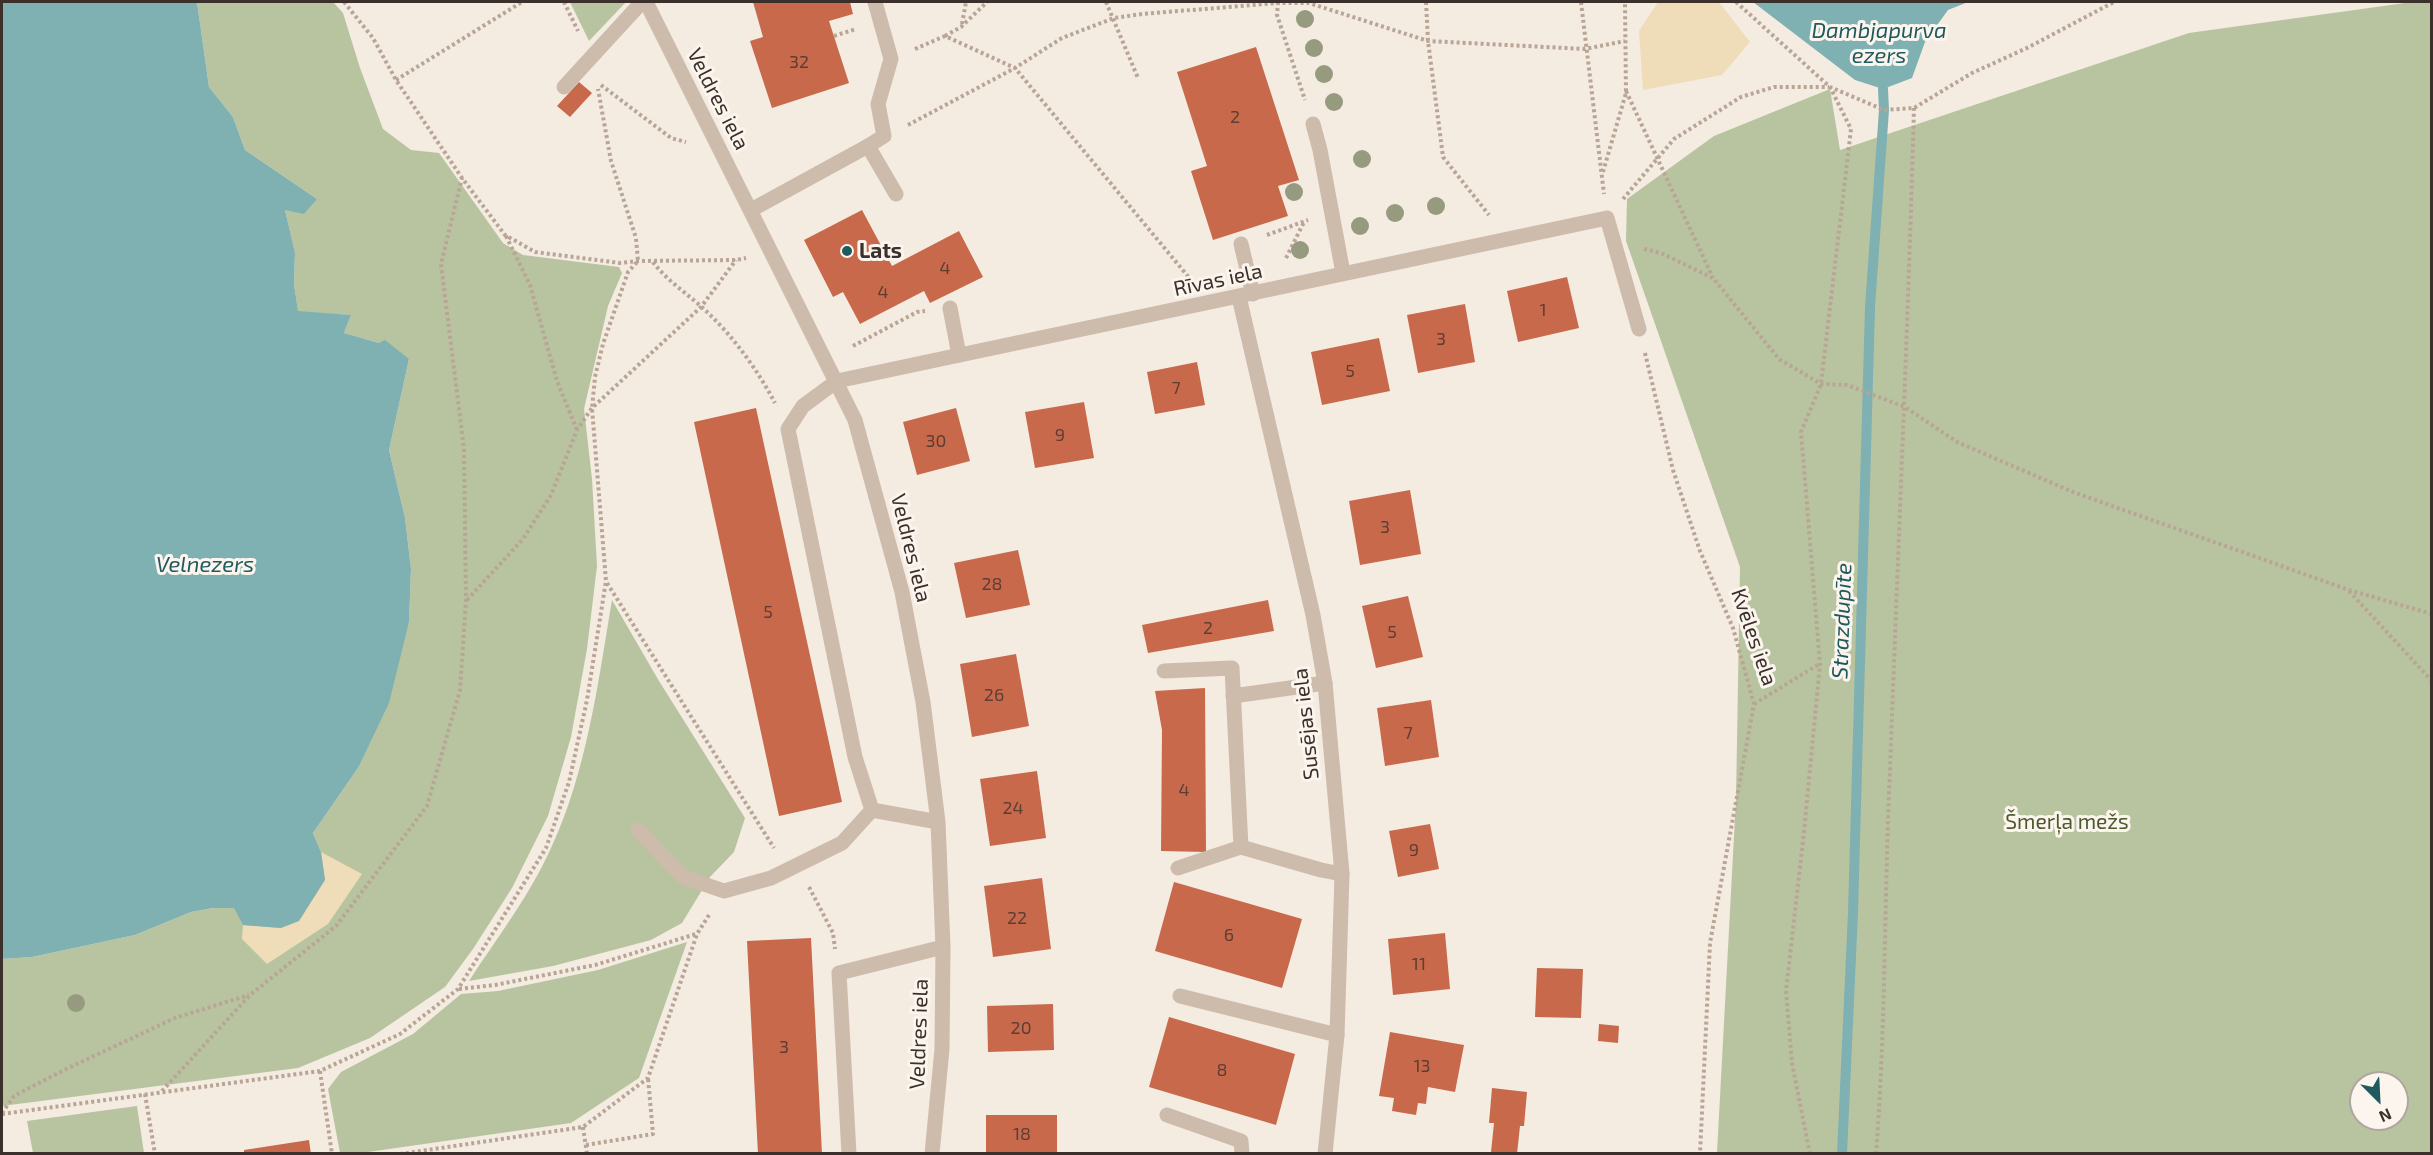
<!DOCTYPE html>
<meta charset="utf-8">
<style>
body{margin:0}
#map{position:relative;width:2433px;height:1155px;overflow:hidden;background:#f4ebe1;font-family:"Exo 2",sans-serif}
canvas{display:block}
.frame{position:absolute;inset:0;border:3px solid #3b302b;pointer-events:none}
.north{position:absolute;left:2349px;top:1071px;width:60px;height:60px;box-sizing:border-box;background:#fbf5ee;border:2px solid #aea6a0;border-radius:50%;rotate:156deg;font-size:16px;font-weight:700;line-height:24px;text-align:center;color:#3b302b}
.north::after{content:'';display:block;margin:auto;width:21px;height:27px;background:#1f5a5e;clip-path:polygon(50% 0,100% 100%,50% 72%,0 100%)}
</style>
<div id="map">
<canvas width="2433" height="1155"></canvas>
<div class="frame"></div>
<div class="north">N</div>
</div>
<script>
const ctx = document.querySelector('canvas').getContext('2d');
ctx.lineJoin = 'round';
function paint(path, color) {
  ctx.fillStyle = color;
  ctx.fill(path, 'evenodd');
}
function stroke(path, color, width, dash) {
  ctx.strokeStyle = color;
  ctx.lineWidth = width;
  ctx.lineCap = dash ? 'butt' : 'round';
  ctx.setLineDash(dash || []);
  ctx.stroke(path);
}
function drawText(font, color, halo, rows, align = 'center') {
  ctx.font = font + ' "Exo 2",sans-serif';
  ctx.lineWidth = 6;
  ctx.setLineDash([]);
  ctx.textBaseline = 'middle';
  ctx.strokeStyle = halo;
  ctx.fillStyle = color;
  for (const [text, x, y, turn = 0] of rows) {
    ctx.save();
    ctx.translate(x, y);
    ctx.rotate((+turn || 0) * Math.PI / 180);
    ctx.textAlign = isNaN(turn) ? turn : align;
    if (halo) ctx.strokeText(text, 0, 0);
    ctx.fillText(text, 0, 0);
    ctx.restore();
  }
}
const green = new Path2D(`
 M197 2H333L343 13 360 68 383 129 411 150 439 153 503 243 523 255 619 267 622 273 608 306 584 409 592 479 597 566 587 649 571 737 548 816 512 888 473 949 445 987 370 1038 298 1068 2 1106V959L32 957 135 935 191 912 213 908H234L321 852 313 833 358 768 409 622 411 569 405 518 389 450 409 359 379 343 344 333 351 315 298 312 294 284 295 254 285 210 317 199 245 150 233 117 209 87Z
 M570 2H626L589 41Z
 M2412 2H2432L2431 1153H1717L1736 799 1740 567 1626 241 1627 199 1714 136 1830 89 1840 150 2189 33ZM2361 1083H2397V1119H2361Z
 M612 600 659 681 745 818 734 852 710 877 682 923 651 940 553 966 469 981C497 938 530 895 551 848 587 771 598 683 612 600Z
 M687 942 639 1078 571 1123 361 1153H340L328 1089 341 1072 413 1034 461 994 498 991 598 970Z
 M137 1106 144 1153H33L27 1121Z`);
const sand = new Path2D(`
 M1658 2H1719L1750 42 1722 75 1643 90 1639 31Z
 M321 852 362 874 328 924 267 964 242 939 243 925 281 928 325 880Z`);
const water = new Path2D(`
 M2 2H197L209 87 233 117 245 150 317 199 304 214 285 210 295 253 294 284 298 311 351 315 344 333 379 343 385 340 409 359 389 450 405 518 411 569 409 622 389 703 358 768 313 833 321 852 325 880 299 921 281 928 243 925 234 908H213L191 912 135 935 32 957 2 959Z
 M1753 2H1968L1948 10 1925 42 1912 78 1883 89 1855 80Z`);
const stream = new Path2D(`
 M1842 1154 1853 912 1870 307 1884 110 1883 89`);
const building = new Path2D(`
 M753 2H850L853 14 829 21 849 83 772 108 750 41 763 37Z
 M1256 47 1299 180 1278 186 1288 216 1213 240 1191 171 1207 166 1177 72Z
 M579 82 592 93 570 117 557 106Z
 M862 210 892 266 959 231 983 277 930 303 924 291 860 324 843 292 833 297 804 240Z
 M1567 277 1579 328 1518 342 1507 291Z
 M1465 304 1475 362 1418 373 1407 315Z
 M1379 338 1390 391 1322 405 1311 352Z
 M1197 362 1205 405 1155 414 1147 372Z
 M1084 402 1094 458 1035 468 1025 412Z
 M756 408 842 802 779 816 694 422Z
 M956 408 970 461 917 475 903 422Z
 M1410 490 1421 554 1360 565 1349 501Z
 M1018 550 1030 605 966 618 954 563Z
 M1408 596 1423 657 1376 668 1362 606Z
 M1268 600 1274 631 1148 653 1142 625Z
 M1016 654 1029 726 972 737 960 664Z
 M1205 688 1206 852 1161 851 1162 730 1155 691Z
 M1431 700 1439 757 1385 766 1377 708Z
 M1037 771 1046 838 990 846 980 779Z
 M1430 824 1439 869 1398 877 1389 831Z
 M1042 878 1051 949 993 957 984 886Z
 M1174 882 1302 919 1282 988 1155 951Z
 M1445 933 1450 989 1393 995 1388 939Z
 M811 938 822 1154H758L747 941Z
 M1537 968 1583 969 1581 1018 1535 1017Z
 M1053 1004 1054 1050 988 1052 987 1006Z
 M1169 1017 1295 1054 1276 1125 1149 1087Z
 M1599 1024 1619 1026 1618 1043 1598 1041Z
 M1390 1032 1464 1045 1455 1092 1428 1087 1426 1104 1418 1103 1416 1115 1392 1111 1394 1098 1379 1096Z
 M1492 1088 1527 1092 1524 1126H1520L1517 1154 1491 1152 1494 1123H1489Z
 M986 1115H1057V1154H986Z
 M309 1140 311 1154H244V1150Z`);
const path = new Path2D(`
 M344 2 373 38 396 80 462 178 505 235 535 252 620 263 638 261 736 260 746 258
 M564 2 578 31
 M1106 2 1138 78
 M1278 2 1277 15 1305 100
 M1426 2 1428 41 1443 157 1489 215
 M1581 2 1604 194
 M1736 2 1830 87 1884 110 1914 108 1972 73 2027 48 2114 2
 M962 24 966 2
 M834 36 856 29
 M945 36 961 27 987 2
 M915 49 945 36 1015 68 1191 280
 M396 80 522 2
 M601 85 671 138 686 142
 M1626 91 1713 278
 M908 125 1015 68 1062 38 1114 18 1142 14 1278 3H1309L1428 41 1585 49 1625 41
 M1603 172 1626 93 1625 2
 M1623 199 1674 139 1741 97 1774 87H1829
 M1267 235 1308 220
 M506 236 530 285 557 381 577 430
 M1644 249 1661 253 1713 278 1779 359 1821 384 1847 385 1905 407 1957 442 2073 492 2349 590 2432 614
 M1286 258 1304 222
 M653 262C667 281 688 294 705 310 733 336 757 369 775 403
 M853 346 917 312 925 311
 M1645 353 1673 470 1700 551 1733 628 1754 704 1710 943 1700 1154
 M607 583 774 848
 M2349 591 2432 681
 M467 600 523 539 551 495 577 430 592 408 701 307 736 260
 M1754 704 1819 664
 M809 887 833 933 835 949
 M459 989 495 985 595 965 696 934
 M320 1071 332 1154
 M162 1091 250 995 336 926 427 806 460 690 466 600 464 449 441 264 462 178
 M145 1094 155 1154
 M2 1113 14 1096 64 1070 175 1018 249 995
 M2 1114 320 1071 400 1034 458 989 546 848 569 782 587 700 606 581 592 408 595 377 603 344 628 272 638 261 636 238 611 161 598 89
 M583 1127 587 1154
 M586 1145 653 1134 648 1078
 M400 1154 583 1127 648 1078 697 934 709 915
 M1810 1154 1792 1063 1786 991 1804 832 1820 664 1801 432 1821 384 1851 129 1830 87
 M1876 1154C1886 1026 1884 898 1890 770 1898 549 1908 329 1914 108`);
const lane = new Path2D(`
 M564 87 642 2
 M1313 124 1320 150 1343 273
 M868 146 896 194
 M1241 244 1253 294
 M950 308 959 355
 M1164 671 1232 668 1241 847
 M1233 696 1325 683
 M1178 868 1241 847 1321 870 1342 874
 M1180 996 1337 1035
 M1167 1115 1241 1141 1242 1154`);
const street = new Path2D(`
 M646 2 855 420 902 592 923 702 938 822 943 947 942 1049 932 1154
 M751 210 868 146 884 136 878 104 891 59 875 2
 M1239 297 1313 615 1325 683 1342 874 1337 1035 1325 1154
 M938 822 872 810 855 757 788 429 803 406 837 381 1607 218 1639 329
 M638 830 683 877 724 891 771 878 842 843 872 810
 M849 1154 839 973 943 947`);
const trees = [
 [1305,19],
 [1314,48],
 [1324,74],
 [1334,102],
 [1362,159],
 [1294,192],
 [1436,206],
 [1395,213],
 [1360,226],
 [1300,250],
 [76,1003]
];
const markers = [
 [847,251,6,"#1f5a5e"]
];
const numberNames = [
 ["32",799,62],
 ["2",1235,117],
 ["4",945,268],
 ["4",883,292],
 ["1",1543,310],
 ["3",1441,339],
 ["5",1350,371],
 ["7",1176,388],
 ["9",1060,435],
 ["30",936,441],
 ["3",1385,527],
 ["28",992,584],
 ["5",768,612],
 ["2",1208,628],
 ["5",1392,632],
 ["26",994,695],
 ["7",1408,733],
 ["4",1184,790],
 ["24",1013,808],
 ["9",1414,850],
 ["22",1017,918],
 ["6",1229,935],
 ["11",1419,964],
 ["20",1021,1028],
 ["3",784,1047],
 ["13",1422,1066],
 ["8",1222,1070],
 ["18",1022,1134]
];
const streetNames = [
 ["Veldres iela",718,99,63],
 ["Rīvas iela",1218,280,-12],
 ["Veldres iela",911,548,76],
 ["Kvēles iela",1754,637,71],
 ["Susējas iela",1306,724,-96],
 ["Veldres iela",919,1034,-88]
];
const poiNames = [
 ["Lats",859,251]
];
const parkNames = [
 ["Šmerļa mežs",2067,822]
];
const waterNames = [
 ["Dambjapurva",1879,31],
 ["ezers",1879,56],
 ["Velnezers",205,565],
 ["Strazdupīte",1842,621,-88]
];
paint(green, '#b8c4a0');
paint(sand, '#efdcb8');
paint(water, '#7fb0b2');
stroke(stream, '#7fb0b2', 10);
paint(building, '#c8694b');
stroke(path, '#b9a596', 4, [3, 3]);
stroke(lane, '#cdbbac', 15);
stroke(street, '#cdbbac', 15);
ctx.fillStyle = '#969b7f';
for (const [x, y] of trees) {
  ctx.beginPath();
  ctx.arc(x, y, 9, 0, 2 * Math.PI);
  ctx.fill();
}
for (const [x, y, r, color] of markers) {
  const dot = new Path2D();
  dot.arc(x, y, r, 0, 2 * Math.PI);
  ctx.fillStyle = color;
  ctx.fill(dot);
  stroke(dot, '#fbf5ee', 2);
}
drawText('18px', '#5e3e33', null, numberNames);
drawText('21px', '#3b302b', '#fbf5ee', streetNames);
drawText('bold 21px', '#3b302b', '#fbf5ee', poiNames, 'left');
drawText('21px', '#4a5a2e', '#fbf5ee', parkNames);
drawText('italic 22px', '#1f5a5e', '#fbf5ee', waterNames);
</script>
